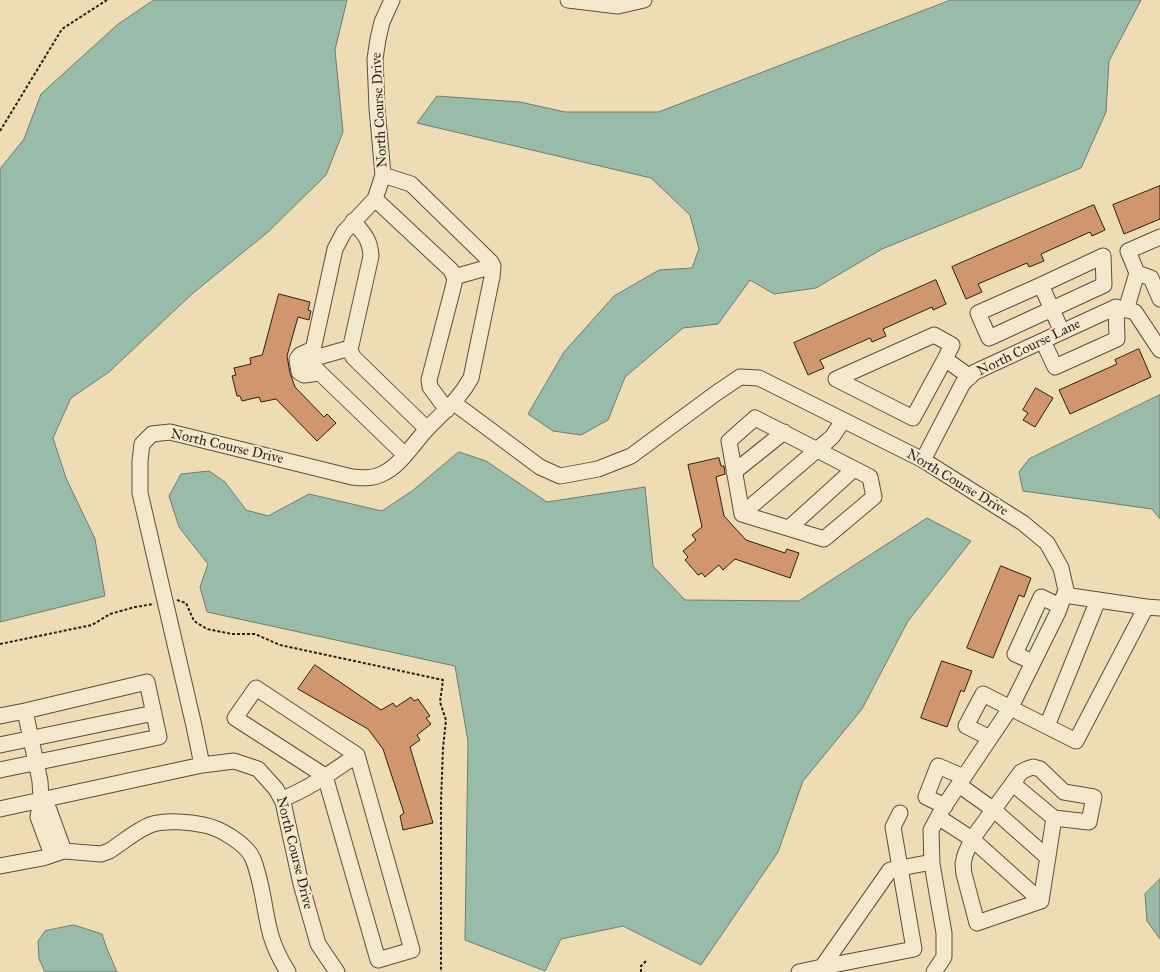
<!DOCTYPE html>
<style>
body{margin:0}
canvas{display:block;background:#eddcb4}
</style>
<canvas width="1160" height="972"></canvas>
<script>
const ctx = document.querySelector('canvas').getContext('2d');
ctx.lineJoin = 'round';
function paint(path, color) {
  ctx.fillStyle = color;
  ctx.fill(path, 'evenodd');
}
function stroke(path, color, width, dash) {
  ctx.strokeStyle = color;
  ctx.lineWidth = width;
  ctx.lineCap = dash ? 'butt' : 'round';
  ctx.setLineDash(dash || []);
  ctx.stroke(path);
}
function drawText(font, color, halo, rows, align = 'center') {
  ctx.font = font + ' "IM FELL Great Primer",serif';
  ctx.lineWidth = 4;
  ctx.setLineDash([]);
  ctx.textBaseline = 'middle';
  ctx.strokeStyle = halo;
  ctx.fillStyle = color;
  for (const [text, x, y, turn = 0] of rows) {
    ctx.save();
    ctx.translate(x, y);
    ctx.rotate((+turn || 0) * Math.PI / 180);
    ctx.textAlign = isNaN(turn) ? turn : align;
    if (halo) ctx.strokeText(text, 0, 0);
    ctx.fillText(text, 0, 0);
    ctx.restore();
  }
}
const water = new Path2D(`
 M154 0H347L335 50 343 132 326 175 268 232 192 294 109 372 71 398 53 438 66 478 95 539 105 596 0 622V169L24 139 41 94 117 25Z
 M951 0H1141L1109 61 1106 112 1081 168 882 249 816 288 774 294 750 280 718 324 683 328 625 377 608 420 581 435 553 431 528 414 564 352 614 296 659 270 692 268 699 249 690 215 651 178 417 123 437 96 520 102 565 112H658Z
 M1160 395V519L1152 509 1023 491 1019 472 1029 459Z
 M459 452 486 461 547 502 645 487 653 566 685 600 799 601 927 518 971 541 908 621 862 709 803 781 778 852 701 965 623 926 561 939 545 971 465 940 468 741 455 666 207 612 200 587 208 564 179 527 169 496 181 474 209 471 225 482 246 510 268 516 309 494 382 511 412 491Z
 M1160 879V939L1147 921 1145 894Z
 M74 925 102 934 107 949 117 972H45L39 959 38 941 45 931Z`);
const building = new Path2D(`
 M1160 186V219L1124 234 1113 205Z
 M1094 205 1105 230 1092 236 1090 232 1041 254 1044 261 1029 267 1027 263 978 284 982 292 966 299 952 267Z
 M936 280 946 304 933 310 932 307 883 329 886 336 872 342 870 338 820 360 824 368 808 375 794 343Z
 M279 294 310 302 308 310 311 311 309 320 298 317 287 356 290 373 295 387 324 417 327 414 336 423 317 441 276 399 261 402 259 397 242 401 240 396H237L232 376 236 375 234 368 251 364 250 358 262 355Z
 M1139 349 1151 377 1070 414 1059 390 1117 364 1115 360Z
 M1036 388 1053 398 1035 427 1023 420 1028 413 1023 410Z
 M719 458 721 466H724L725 474 716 477 724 516 746 540 785 553 787 549 799 553 790 578 735 559 723 570 719 565 705 577 702 573 698 575 685 560 688 557 683 551 696 540 692 535 702 527 688 465Z
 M1001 566 1031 578 1024 597 1019 595 993 658 967 648Z
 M942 661 972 671 964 692 961 690 947 727 921 718Z
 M315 665 381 710 393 703 396 707 411 697 414 701 418 699 430 716 426 718 431 724 417 735 420 740 410 747 433 823 403 830 400 816 404 813 383 749 368 729 298 689Z`);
const path = new Path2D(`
 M0 131 62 29 107 0
 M177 600 186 603 194 621 207 629 232 634H255L280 645 443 680 440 702 446 720 443 748 441 801V972
 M0 644 92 625 110 614 135 607 154 604
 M641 972V966L647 960`);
const minor = new Path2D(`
 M392 0 382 22 378 39 375 59 377 108 383 175 375 199 344 232 335 249 311 359 312 364 317 370 405 455
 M568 0 618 6 644 0
 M375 199 451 270 455 279 453 288 429 380 430 387 447 410
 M353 221C364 234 370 239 371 256L350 350 353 357 427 429
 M1137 273 1151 278 1160 299
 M454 277 493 266
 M1041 285 978 313 989 338 1104 285 1103 256 1041 285 1062 332
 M1126 310 1137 273 1128 251 1160 237
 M1043 341 1055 367 1117 339 1116 307
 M313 349 300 355 297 359 299 372 304 375 320 373
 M311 359 350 348
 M945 359 913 418 836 379 934 335 952 345 945 359 970 377
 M454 403 540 467 560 476 598 469 631 456 715 394 740 377 759 378 923 460 1023 523 1047 543 1061 568 1066 590 1058 612 1011 707 943 808 931 830 932 864 944 933V957L934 972
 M923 460 963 383 975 372 1116 307 1135 312 1160 350
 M734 472 784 432
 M742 514 824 539 874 497 870 477 755 418 729 441 742 514 832 437 843 421
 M789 528 854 469
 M1146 607 1160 608
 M1033 662 1015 654 1041 597 1060 606
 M25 711 40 781 41 800 38 817 52 855
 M0 716 25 711 147 682 159 737 0 770
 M1047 726 1098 600
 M990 738 966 726 983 694 1076 741 1146 607 1064 595
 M0 745 154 713
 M1013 784 1054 818 1089 822 1094 797 1064 792 1040 769 1033 767 1027 769 1021 772 972 839 965 855 963 864 964 874 977 923 1041 901
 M959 785 994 810 1048 858
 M282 799C309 789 333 771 357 755L412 950 378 960 325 776 235 718 256 688 357 755
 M41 800 49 810 64 851
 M945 806 926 797 938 766 964 777
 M0 809 202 765
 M938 817 972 839 1041 901
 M0 866 43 858 64 851 101 854 109 851C122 843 139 828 153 824 167 820 190 822 204 825 220 828 247 844 253 859 263 884 264 911 271 936 275 949 281 961 288 972
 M1041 901 1054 818
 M822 967 914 949 893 827 900 813
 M337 972 318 944 301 884 283 802 276 789 258 769 234 761 202 765 194 726 140 493V461L142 444 152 434 170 432 352 477C362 478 372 479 382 474 401 465 413 444 427 429 445 410 458 401 471 378L492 277 493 266 491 262 411 184 383 175
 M799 972 822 967 890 870 932 862`);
const streetNames = [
 ["North Course Drive",380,110,-93],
 ["North Course Lane",1029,348,-26],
 ["North Course Drive",227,447,13],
 ["North Course Drive",957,483,31],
 ["North Course Drive",294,853,76]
];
paint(water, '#99bcaa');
stroke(water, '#6e7c6f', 1);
paint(building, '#d0966d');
stroke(building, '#2d1d16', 1);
stroke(minor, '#5d4d3e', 17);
stroke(path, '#2d1d16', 2, [3, 2]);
stroke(minor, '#f3e8ce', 15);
drawText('14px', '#2d1d16', '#f3e8ce', streetNames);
</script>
